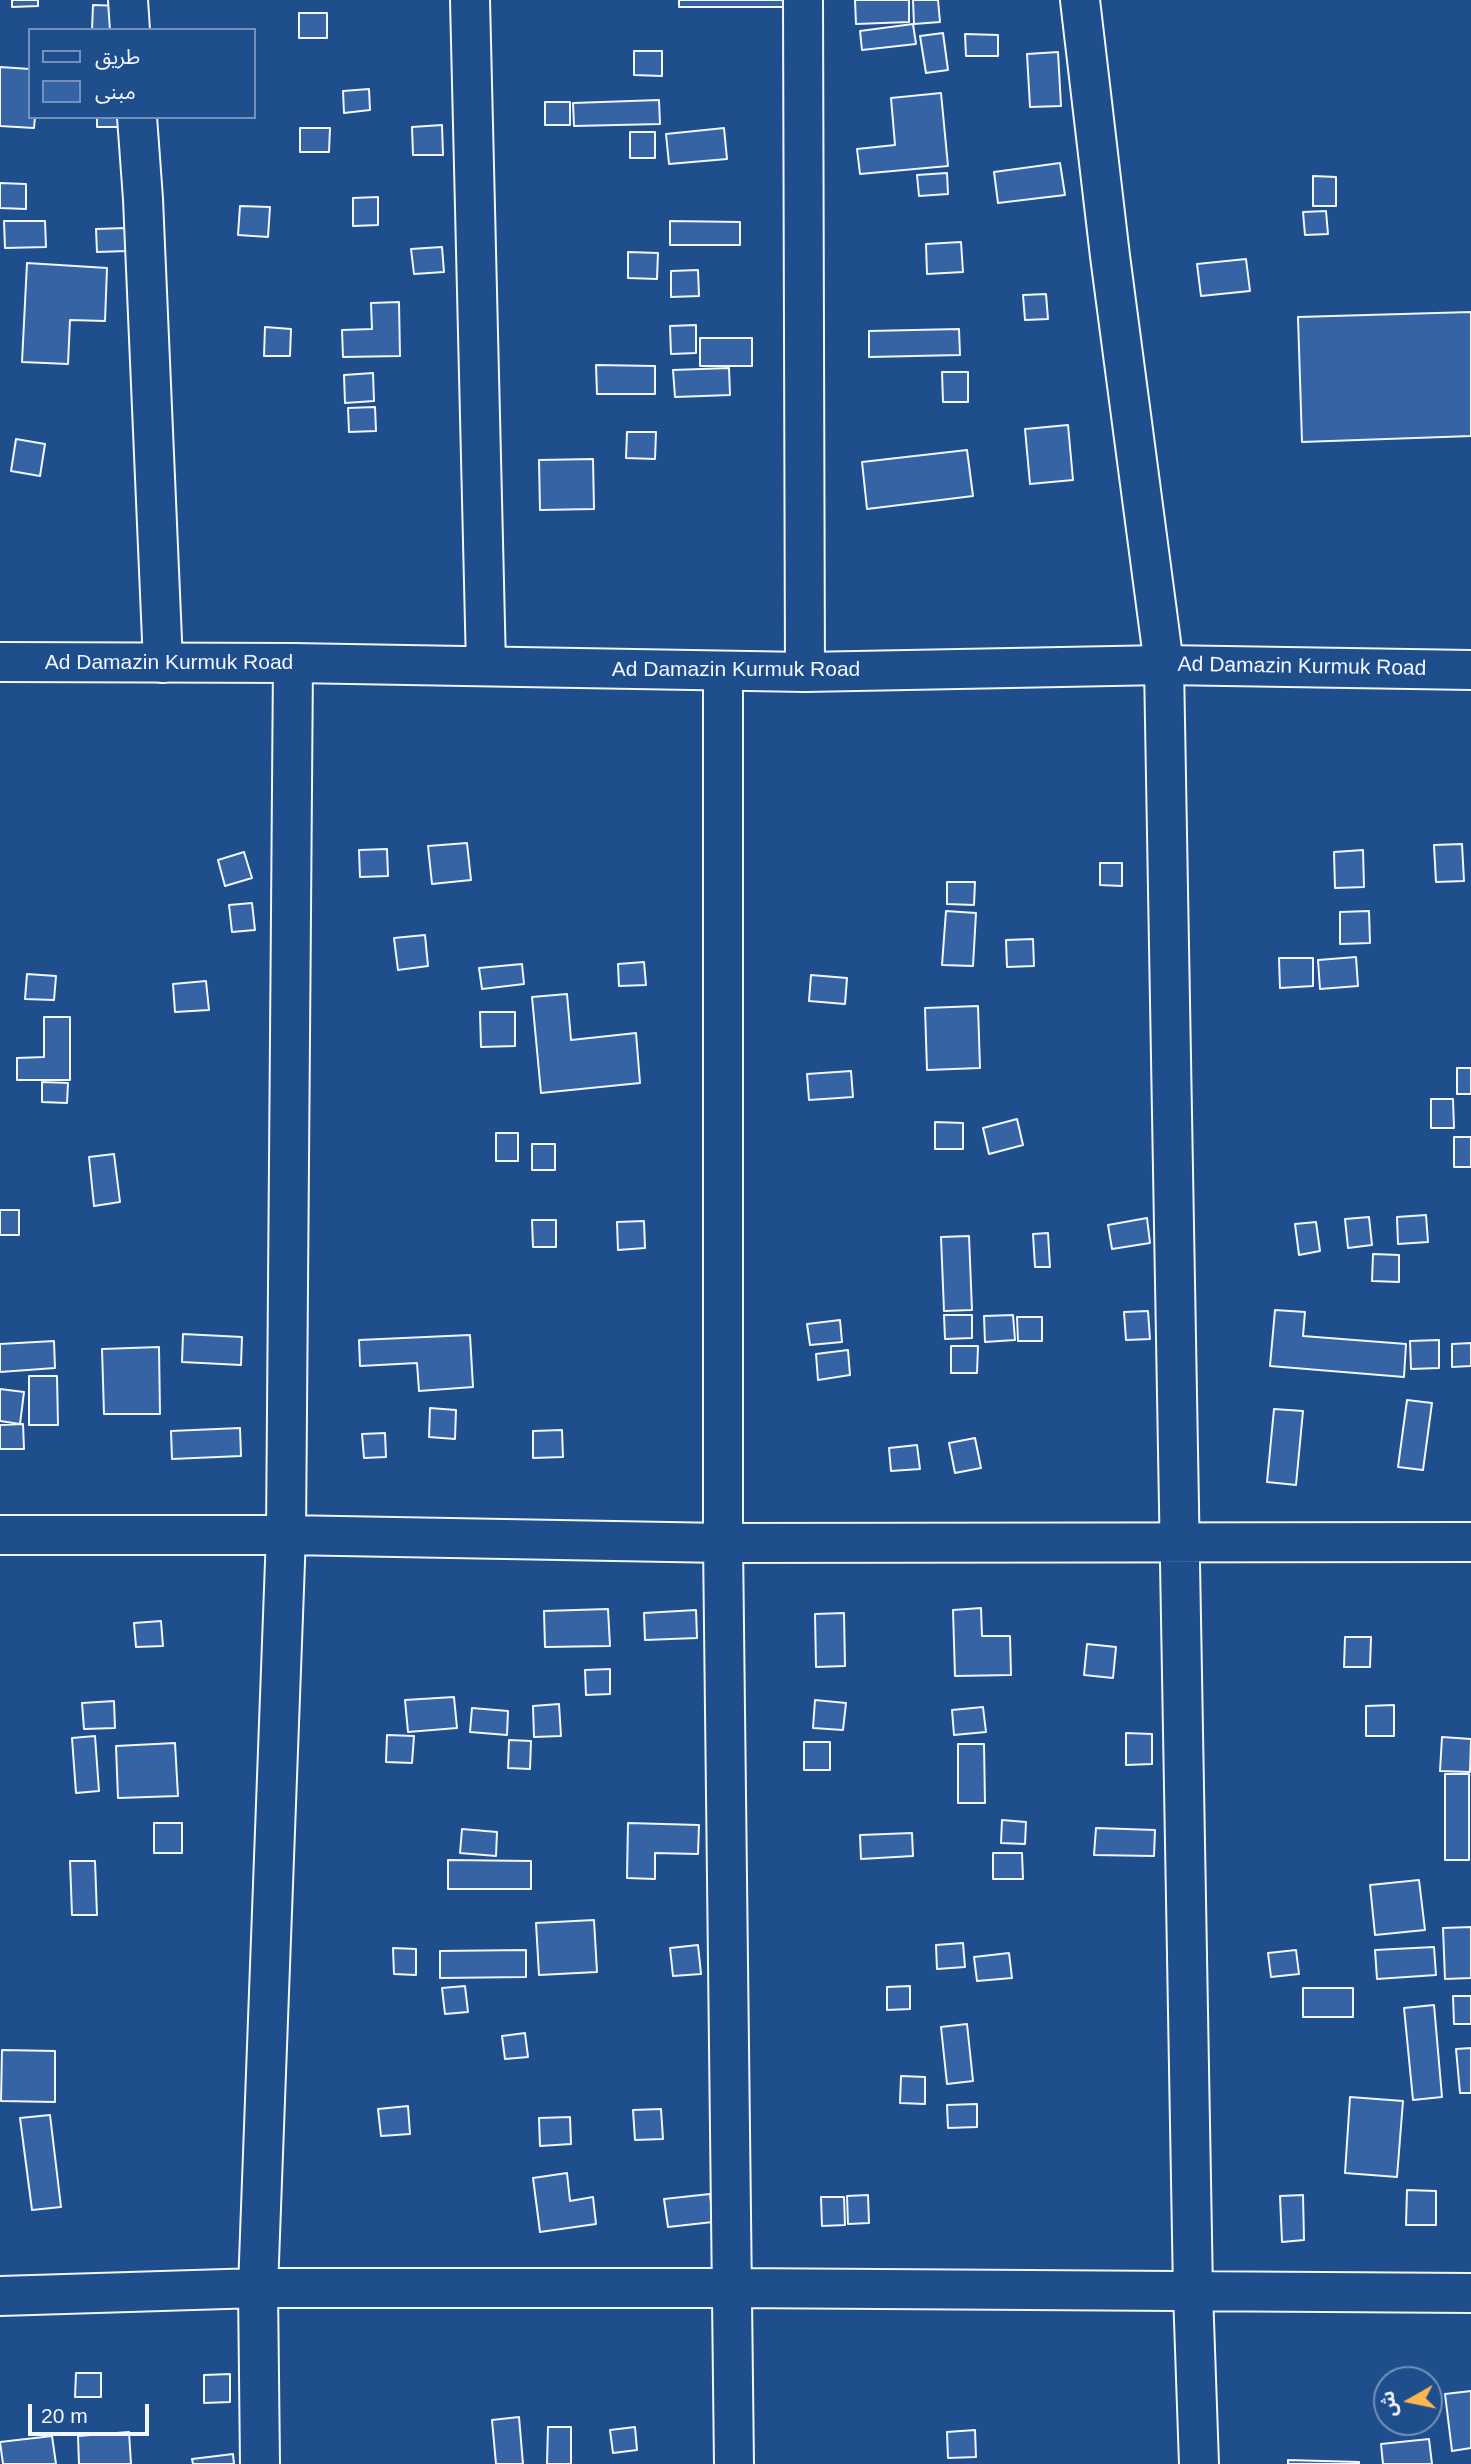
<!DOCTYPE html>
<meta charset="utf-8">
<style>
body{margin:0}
#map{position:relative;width:1471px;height:2464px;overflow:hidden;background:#1f4e8c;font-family:Arial,"Noto Sans Arabic",sans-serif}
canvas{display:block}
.legend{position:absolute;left:28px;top:28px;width:228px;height:91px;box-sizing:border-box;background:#1f4e8c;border:2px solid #7391ba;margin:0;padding:9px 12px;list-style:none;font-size:21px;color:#f2f6ff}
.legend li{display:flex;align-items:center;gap:14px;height:35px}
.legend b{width:35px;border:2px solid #7391ba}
.north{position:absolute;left:1373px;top:2366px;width:70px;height:70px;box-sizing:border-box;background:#1f4e8c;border:2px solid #7391ba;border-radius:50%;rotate:261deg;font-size:19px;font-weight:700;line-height:28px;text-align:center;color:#f2f6ff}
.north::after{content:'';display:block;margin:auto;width:24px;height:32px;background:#ffb74d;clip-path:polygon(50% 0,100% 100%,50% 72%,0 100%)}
.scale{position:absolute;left:28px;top:2404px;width:121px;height:32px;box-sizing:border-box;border:4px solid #f2f6ff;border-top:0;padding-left:9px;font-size:21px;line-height:24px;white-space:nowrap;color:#f2f6ff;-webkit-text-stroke:5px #1f4e8c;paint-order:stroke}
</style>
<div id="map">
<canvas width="1471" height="2464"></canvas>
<ul class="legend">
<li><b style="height:9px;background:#1f4e8c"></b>طريق</li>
<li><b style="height:19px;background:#3563a3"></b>مبنى</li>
</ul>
<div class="north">ش</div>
<div class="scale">20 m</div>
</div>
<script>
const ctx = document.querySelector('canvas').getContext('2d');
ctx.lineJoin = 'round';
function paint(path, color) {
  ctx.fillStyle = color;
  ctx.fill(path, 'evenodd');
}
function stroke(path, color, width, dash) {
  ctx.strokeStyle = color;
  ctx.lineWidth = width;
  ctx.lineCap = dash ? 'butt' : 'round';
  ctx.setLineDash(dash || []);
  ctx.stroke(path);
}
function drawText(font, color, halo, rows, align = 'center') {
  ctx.font = font + ' Arial,sans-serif';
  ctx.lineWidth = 5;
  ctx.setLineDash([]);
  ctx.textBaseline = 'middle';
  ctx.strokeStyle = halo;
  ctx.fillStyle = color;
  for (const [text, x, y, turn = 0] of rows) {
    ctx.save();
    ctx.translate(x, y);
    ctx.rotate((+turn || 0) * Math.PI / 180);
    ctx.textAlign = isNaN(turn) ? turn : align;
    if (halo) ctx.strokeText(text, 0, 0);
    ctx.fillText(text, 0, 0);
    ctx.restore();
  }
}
const building = new Path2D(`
 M12 0H38V6L12 7Z
 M679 0H796V7H679Z
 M855 0H909V22L856 24Z
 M913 0H938L940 22 914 24Z
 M93 5 122 6 121 30H92Z
 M299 13H327V38H299Z
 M913 24 916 44 862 50 860 31Z
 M943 33 948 70 926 73 920 36Z
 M965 34 998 35V56H966Z
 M634 51H662V76L634 75Z
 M1058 52 1061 106 1030 107 1027 54Z
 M0 67 30 69V117H35L34 128 0 126Z
 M369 89 370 110 344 113 343 91Z
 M941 93 948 166 860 174 857 149 895 145 891 98Z
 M659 100 660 124 574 126 573 103Z
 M545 102H570V125H545Z
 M97 117H123V127H97Z
 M442 125 443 155H413L412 127Z
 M300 128H330L329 152H300Z
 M724 128 727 159 669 164 666 134Z
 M630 132H655V158H630Z
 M1060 163 1065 195 998 203 994 172Z
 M947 173 948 194 919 196 917 175Z
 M1313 176 1336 177V206H1313Z
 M0 183 26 184V209L0 208Z
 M378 197V225L353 226V198Z
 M240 206 270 207 268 237 238 235Z
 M1326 211 1328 234 1305 235 1303 212Z
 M4 221H45L46 247 5 248Z
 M670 221 740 222V245H670Z
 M126 228 127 251 97 252 96 229Z
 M961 242 963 272 927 274 926 244Z
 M442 247 444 272 414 274 411 249Z
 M628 252 658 253 657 279 628 278Z
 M1246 259 1250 291 1201 296 1197 264Z
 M27 263 107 268 105 321 70 320 68 364 22 362Z
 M698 270 699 296 671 297V271Z
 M1046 294 1048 319 1025 320 1023 295Z
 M399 302 400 356 343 357 342 330 372 329 371 303Z
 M1471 312V436L1302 442 1298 317Z
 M696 325V353L671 354 670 326Z
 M265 327 291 329 290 356H264Z
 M959 329 960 355 869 357V331Z
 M700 338H752V366H700Z
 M596 365 655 366V394H597Z
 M729 368 730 395 675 397 673 370Z
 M942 372H968V402H943Z
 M373 373 374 401 345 403 344 375Z
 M375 407 376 431 349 432 348 408Z
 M1068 425 1073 480 1030 484 1025 429Z
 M627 432H656L655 459 626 458Z
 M16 439 45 444 40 476 11 471Z
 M967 450 973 496 867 509 862 462Z
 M593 459 594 509 540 510 539 460Z
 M467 843 471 880 432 884 428 846Z
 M1462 844 1464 881 1436 882 1434 845Z
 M387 849 388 876 360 877 359 850Z
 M1363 850 1364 887 1335 888 1334 852Z
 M244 852 252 878 225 886 218 860Z
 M1100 863H1122V886L1100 885Z
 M947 882H975L974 905 947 904Z
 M252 903 255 930 232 932 229 905Z
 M946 911 976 913 973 966 942 965Z
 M1369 911 1370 943 1340 944V912Z
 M425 935 428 966 398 970 394 938Z
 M1033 939 1034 966 1007 967 1006 940Z
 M1356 957 1358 986 1320 989 1318 960Z
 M1279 958H1313V986L1280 988Z
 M644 962 646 985 619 986 618 964Z
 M522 964 524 984 482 989 479 968Z
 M27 974 56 976 54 1000 25 999Z
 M811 975 847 978 845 1004 809 1001Z
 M206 981 209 1010 175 1012 173 984Z
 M567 994 571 1040 636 1033 640 1083 541 1093 532 997Z
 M978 1006 980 1068 927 1070 925 1008Z
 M480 1012H515V1046L481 1047Z
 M44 1017H70V1080H17V1058L44 1057Z
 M1457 1068H1471V1094H1457Z
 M851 1071 853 1097 809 1100 807 1074Z
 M42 1082 68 1083 67 1103 42 1102Z
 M1431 1099H1453L1454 1128H1431Z
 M1017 1119 1023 1145 989 1154 983 1128Z
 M935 1122 963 1123V1149H935Z
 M496 1133H518V1161H496Z
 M1454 1137H1471V1167H1454Z
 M532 1144H555V1170H532Z
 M114 1154 120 1202 94 1206 89 1157Z
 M0 1210H19V1235H0Z
 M1426 1215 1428 1242 1398 1244 1397 1217Z
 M1369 1217 1372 1245 1348 1248 1345 1219Z
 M1147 1218 1150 1243 1112 1249 1108 1225Z
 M532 1220H556V1247H533Z
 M644 1221 645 1248 618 1250 617 1222Z
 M1316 1222 1320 1251 1299 1255 1295 1224Z
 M1048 1233 1050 1267H1035L1033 1234Z
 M969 1236 972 1310 944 1311 941 1237Z
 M1373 1254 1399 1255V1282L1372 1281Z
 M1275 1310 1305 1312 1303 1336 1406 1344 1404 1377 1270 1366Z
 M1148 1311 1150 1339 1126 1340 1124 1312Z
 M944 1315H972V1338L945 1339Z
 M1013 1315 1015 1340 985 1342 984 1316Z
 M1017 1317H1042V1341H1018Z
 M840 1320 842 1342 810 1345 807 1324Z
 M183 1334 242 1337 241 1365 182 1362Z
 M470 1335 473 1387 419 1391 417 1363 360 1366 359 1340Z
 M1439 1340V1368L1411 1369 1410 1341Z
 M54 1341 55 1368 0 1372V1344Z
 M1471 1343V1366L1452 1367V1344Z
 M951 1346H978L977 1373H951Z
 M159 1347 160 1414H104L102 1349Z
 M848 1350 850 1375 818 1380 816 1354Z
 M29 1376H57L58 1425H29Z
 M0 1389 24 1392 20 1424 0 1421Z
 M1407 1400 1432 1403 1423 1470 1398 1467Z
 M430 1408 456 1410 455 1439 429 1437Z
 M1274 1409 1303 1411 1296 1485 1267 1482Z
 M23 1424 24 1449H0V1425Z
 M240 1428 241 1456 172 1459 171 1431Z
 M562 1430 563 1457 533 1458V1431Z
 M385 1433 386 1457 364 1458 362 1434Z
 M975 1438 981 1468 955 1473 949 1443Z
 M917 1445 920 1469 891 1471 889 1448Z
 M981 1608 982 1636H1010L1011 1675 955 1676 953 1610Z
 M608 1609 610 1646 545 1647 544 1611Z
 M696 1610 697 1638 645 1640 644 1613Z
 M844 1613 845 1666 816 1667 815 1614Z
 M161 1621 163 1646 136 1647 134 1623Z
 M1345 1637H1371L1370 1667H1344Z
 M1087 1644 1116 1647 1113 1678 1084 1675Z
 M610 1669V1694L586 1695 585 1670Z
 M454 1697 457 1728 408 1732 405 1700Z
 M815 1700 846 1703 843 1730 813 1728Z
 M114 1701 115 1728 84 1729 82 1703Z
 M559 1704 561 1736 534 1737 533 1706Z
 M1394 1705V1736H1366V1706Z
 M983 1707 986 1732 954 1735 952 1710Z
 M472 1708 508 1711 507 1735 470 1732Z
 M1126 1733 1152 1734V1764L1126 1765Z
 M387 1735 414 1736 412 1763 386 1762Z
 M95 1736 99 1791 76 1793 72 1738Z
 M1442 1737 1471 1739 1470 1772 1440 1771Z
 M509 1740 531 1741 530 1769 508 1768Z
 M804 1742H830V1770H804Z
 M175 1743 178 1796 118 1798 116 1746Z
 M958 1744H984L985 1803H958Z
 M1445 1774H1469V1860H1445Z
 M1002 1820 1026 1822 1025 1844 1001 1843Z
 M154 1823H182V1853H154Z
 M628 1823 699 1825 698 1854 655 1853V1879L627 1878Z
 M1096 1828 1155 1830 1154 1856 1094 1855Z
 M462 1829 497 1832 496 1856 460 1853Z
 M912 1833 913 1856 861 1859 860 1835Z
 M993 1853H1022L1023 1879H993Z
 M448 1860 531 1861V1889H448Z
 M70 1861H95L97 1915H72Z
 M1419 1880 1425 1930 1375 1935 1370 1885Z
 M594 1920 597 1972 539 1975 536 1923Z
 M1471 1927V1978L1445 1979 1443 1928Z
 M963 1943 965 1967 937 1969 936 1945Z
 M698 1945 701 1974 673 1976 670 1948Z
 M1434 1947 1436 1975 1377 1979 1375 1950Z
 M393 1948 416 1949V1975L394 1974Z
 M526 1950V1977L440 1978V1951Z
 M1296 1950 1299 1974 1271 1977 1268 1953Z
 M1009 1953 1012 1978 977 1981 974 1957Z
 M465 1986 468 2012 445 2014 442 1988Z
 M910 1986V2009L887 2010V1987Z
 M1303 1988H1353V2017H1303Z
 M1453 1996H1471V2024H1454Z
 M1434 2005 1442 2097 1413 2100 1404 2008Z
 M967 2024 973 2081 947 2084 941 2027Z
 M525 2033 528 2057 505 2059 502 2036Z
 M1471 2048V2093H1460L1456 2049Z
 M2 2050 55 2051V2102L1 2101Z
 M901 2076 925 2077V2104L900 2103Z
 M1350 2097 1403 2101 1397 2177 1345 2173Z
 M977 2104V2127L948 2128 947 2105Z
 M408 2106 410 2134 381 2136 378 2109Z
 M661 2109 663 2139 635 2140 633 2110Z
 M50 2115 61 2207 32 2210 20 2118Z
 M570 2117 571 2144 540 2146 539 2118Z
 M567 2173 570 2201 593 2197 596 2224 540 2232 533 2178Z
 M1407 2190 1436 2191V2225H1406Z
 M710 2194 713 2222 668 2227 664 2199Z
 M868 2195 869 2223 848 2224 847 2196Z
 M1303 2195 1304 2240 1282 2242 1280 2196Z
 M821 2197H844L845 2225 822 2226Z
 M76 2373H101V2397H75Z
 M230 2374V2402L204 2403V2375Z
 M1471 2391V2448L1452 2451 1445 2394Z
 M519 2417 523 2464H496L492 2420Z
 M548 2427H571V2464H547Z
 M635 2427 637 2450 613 2453 610 2430Z
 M975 2430 976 2457 948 2458 947 2432Z
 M129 2432 131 2464H79L78 2436Z
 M52 2436 56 2464H3L0 2442Z
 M1429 2439 1432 2464H1383L1381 2444Z
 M233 2454 234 2464H193L192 2459Z
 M1288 2460 1359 2462V2464H1288Z`);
const minor = new Path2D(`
 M128 0 130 30
 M470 0 486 666
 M803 0 805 672
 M1080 0 1110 256 1164 665 1193 2292 1199 2464
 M137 117 143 199 163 663
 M723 672V1543L734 2464
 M0 1535H286L723 1543 1471 1542
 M0 2296 258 2288H732L1471 2293
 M260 2464 258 2288 286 1535 293 663`);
const highway = new Path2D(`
 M0 662 293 663 805 672 1164 665 1471 670`);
const streetNames = [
 ["Ad Damazin Kurmuk Road",169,663],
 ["Ad Damazin Kurmuk Road",1302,667,1],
 ["Ad Damazin Kurmuk Road",736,670]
];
paint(building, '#3563a3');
stroke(building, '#f2f6ff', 2);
stroke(minor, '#f2f6ff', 42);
stroke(highway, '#f2f6ff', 42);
stroke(minor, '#1f4e8c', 38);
stroke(highway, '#1f4e8c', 38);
drawText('21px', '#f2f6ff', '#1f4e8c', streetNames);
</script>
